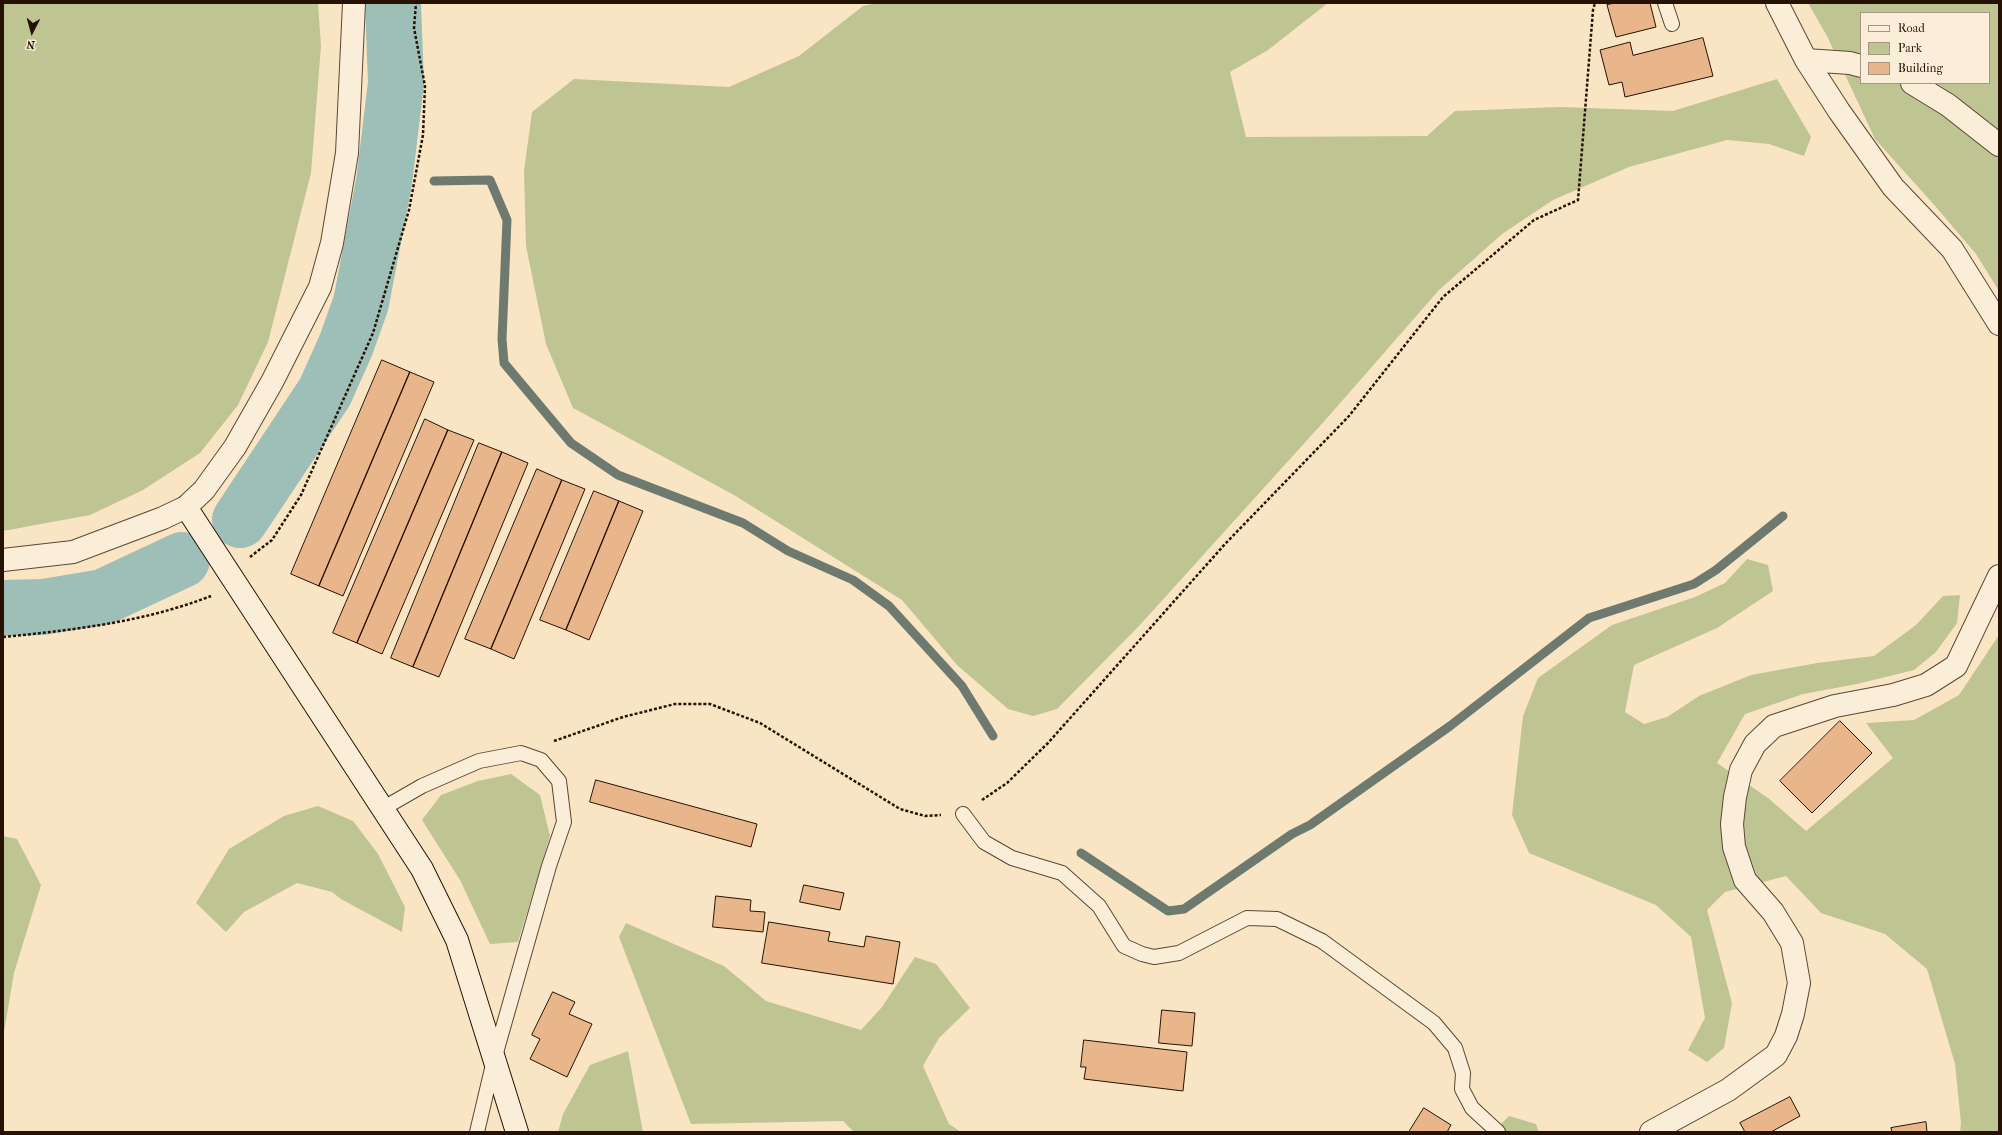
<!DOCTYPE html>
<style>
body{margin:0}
#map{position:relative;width:2002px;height:1135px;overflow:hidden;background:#f9e5c3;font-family:"IM FELL French Canon",serif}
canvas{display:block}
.frame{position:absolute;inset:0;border:4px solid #251205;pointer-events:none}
.legend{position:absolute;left:1860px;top:12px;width:130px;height:72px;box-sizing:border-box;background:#fbeed8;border:1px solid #a59684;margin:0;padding:5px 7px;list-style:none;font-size:12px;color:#251205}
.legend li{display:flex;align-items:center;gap:8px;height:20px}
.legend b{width:20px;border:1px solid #a59684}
.north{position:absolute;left:12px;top:12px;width:40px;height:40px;-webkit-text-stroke:3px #fbeed8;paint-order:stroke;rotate:186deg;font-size:11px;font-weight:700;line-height:16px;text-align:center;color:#251205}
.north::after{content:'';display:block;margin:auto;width:14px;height:18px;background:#251205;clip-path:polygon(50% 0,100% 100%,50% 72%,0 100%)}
</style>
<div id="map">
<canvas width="2002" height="1135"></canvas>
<div class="frame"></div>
<ul class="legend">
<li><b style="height:5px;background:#fbeed8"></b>Road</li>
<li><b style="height:11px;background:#bfc493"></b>Park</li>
<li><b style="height:11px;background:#e9b58b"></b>Building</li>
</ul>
<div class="north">N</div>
</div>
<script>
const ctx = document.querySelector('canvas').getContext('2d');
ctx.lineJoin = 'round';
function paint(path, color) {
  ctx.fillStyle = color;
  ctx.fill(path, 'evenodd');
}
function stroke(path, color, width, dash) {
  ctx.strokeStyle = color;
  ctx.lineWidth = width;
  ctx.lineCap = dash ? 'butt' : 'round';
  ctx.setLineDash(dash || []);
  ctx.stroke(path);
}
const green = new Path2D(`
 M3 3H318L321 46 311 173 268 342 238 405 200 453 143 490 90 515 3 531Z
 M877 3H1328L1268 50 1230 72 1246 137 1427 136 1455 111 1560 107 1673 111 1777 79 1811 137 1804 156 1769 144 1727 140 1629 167 1553 200 1502 234 1439 290 1328 417 1139 626 1057 709 1033 716 1008 709 957 665 902 600 734 495 573 408 546 344 526 246 524 171 532 112 574 79 729 87 799 56 863 6Z
 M1808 3H1999V291L1976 254 1936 207 1875 139 1827 36ZM1861 13H1989V83H1861Z
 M1747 559 1768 565 1773 591 1717 628 1634 665 1625 712 1644 724 1667 717 1699 696 1751 675 1817 663 1874 656 1916 625 1943 596 1960 595 1957 623 1936 652 1914 670 1857 684 1803 694 1745 714 1717 763 1768 798 1806 831 1893 758 1866 723 1914 720 1959 695 1999 635V1132H1960L1961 1123 1955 1064 1927 969 1885 934 1821 913 1786 876 1725 892 1707 910 1732 1003 1724 1048 1707 1062 1688 1050 1705 1018 1691 937 1656 905 1529 853 1512 815 1523 716 1538 678 1612 625 1695 597 1725 583Z
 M511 774 540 795 550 836 518 942 490 944 460 880 422 820 441 795 478 781Z
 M318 806 353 821 378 854 405 907 402 932 341 899 332 892 297 883 244 912 226 932 196 903 229 849 284 816Z
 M3 836 17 839 41 885 14 973 3 1038Z
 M626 923 724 966 766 1001 861 1030 882 1007 915 957 936 964 970 1008 939 1038 923 1066 949 1124 961 1132H854L843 1121 691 1124 619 937Z
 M628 1051 643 1132H558L563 1114 590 1065Z
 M1509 1116 1536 1124 1539 1132H1493Z`);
const stream = new Path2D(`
 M434 181 490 180 507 220 502 339 504 363 571 443 618 475 743 523 788 551 853 580 889 606 962 686 993 736
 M1081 853 1168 911 1184 909 1292 834 1310 825 1450 726 1589 618 1694 584 1716 570 1783 516`);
const river = new Path2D(`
 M240 520 325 392 346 345 361 303 384 182 396 83 393 3
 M3 608 43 607 103 597 182 560`);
const building = new Path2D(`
 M1615 3H1650L1656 27 1616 37 1607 5Z
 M1703 38 1713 76 1625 97 1622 82 1609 85 1600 50 1630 42 1633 55Z
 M382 360 410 372 319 586 291 574Z
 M410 372 434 382 343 596 319 586Z
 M425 419 448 430 357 643 333 633Z
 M448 430 474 440 382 654 357 643Z
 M479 443 502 452 413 667 391 658Z
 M502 452 528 463 439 677 413 667Z
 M537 469 562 480 491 649 465 639Z
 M562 480 585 489 514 659 491 649Z
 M594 491 619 501 566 630 540 620Z
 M619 501 643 511 589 640 566 630Z
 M1840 721 1872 753 1812 813 1780 781Z
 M596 780 757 824 751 847 590 802Z
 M804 885 844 893 840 910 800 902Z
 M716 896 751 900 750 911 765 912 763 932 713 927Z
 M769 922 830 932 828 941 864 947 866 936 900 942 893 984 762 963Z
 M553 992 575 1002 569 1014 592 1024 567 1077 530 1059 540 1039 532 1035Z
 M1162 1010 1195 1013 1192 1046 1159 1043Z
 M1084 1040 1187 1052 1183 1091 1084 1079 1086 1067H1081Z
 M1790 1097 1800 1116 1771 1132H1745L1740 1123Z
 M1424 1108 1451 1125 1447 1132H1409Z
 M1926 1122 1927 1132H1892L1891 1128Z`);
const path = new Path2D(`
 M250 557 272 540 301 495 373 333 409 210 423 135 425 86 414 28 416 3
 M3 637C74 630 144 622 211 596
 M554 741 623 717 675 704H710L760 723 900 809 925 816 941 815
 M982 800 1007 783 1048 743 1225 544 1349 416 1443 297 1534 220 1578 200 1593 10 1595 3`);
const lane = new Path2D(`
 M1665 3 1672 24
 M382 809 422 786 479 761 521 753 541 760 559 781 564 822 549 866 495 1056 477 1132
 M963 814 984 842 1012 858 1062 873 1099 906 1124 946 1142 954 1154 957 1179 953 1247 918 1277 919 1322 941 1434 1023 1455 1048 1463 1073 1462 1089 1472 1108 1498 1132`);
const street = new Path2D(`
 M1777 3 1806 60 1850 63 1861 66
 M1806 60 1839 111 1893 187 1952 249 1999 324
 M1912 83 1948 105 1999 145
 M3 560 73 552 163 518 186 507 204 490 235 447 272 382 320 287 332 243 347 153 354 3
 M1651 1132 1728 1090 1776 1055 1786 1036 1793 1014 1799 983 1792 943 1773 912 1745 880 1734 847 1732 824 1735 797 1741 770 1755 744 1774 726 1835 706 1893 695 1926 685 1956 666 1999 576`);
const secondary = new Path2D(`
 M186 507 422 869 457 940 517 1132`);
paint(green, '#bfc493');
stroke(stream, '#6e7a70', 9);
stroke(river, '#9ebfb7', 56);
paint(building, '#e9b58b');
stroke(building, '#251205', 1);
stroke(lane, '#5a4734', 16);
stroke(street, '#5a4734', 24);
stroke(secondary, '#251205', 24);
stroke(path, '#251205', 2.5, [3, 2]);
stroke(lane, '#fbeed8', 14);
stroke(street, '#fbeed8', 22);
stroke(secondary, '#fbeed8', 22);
</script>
